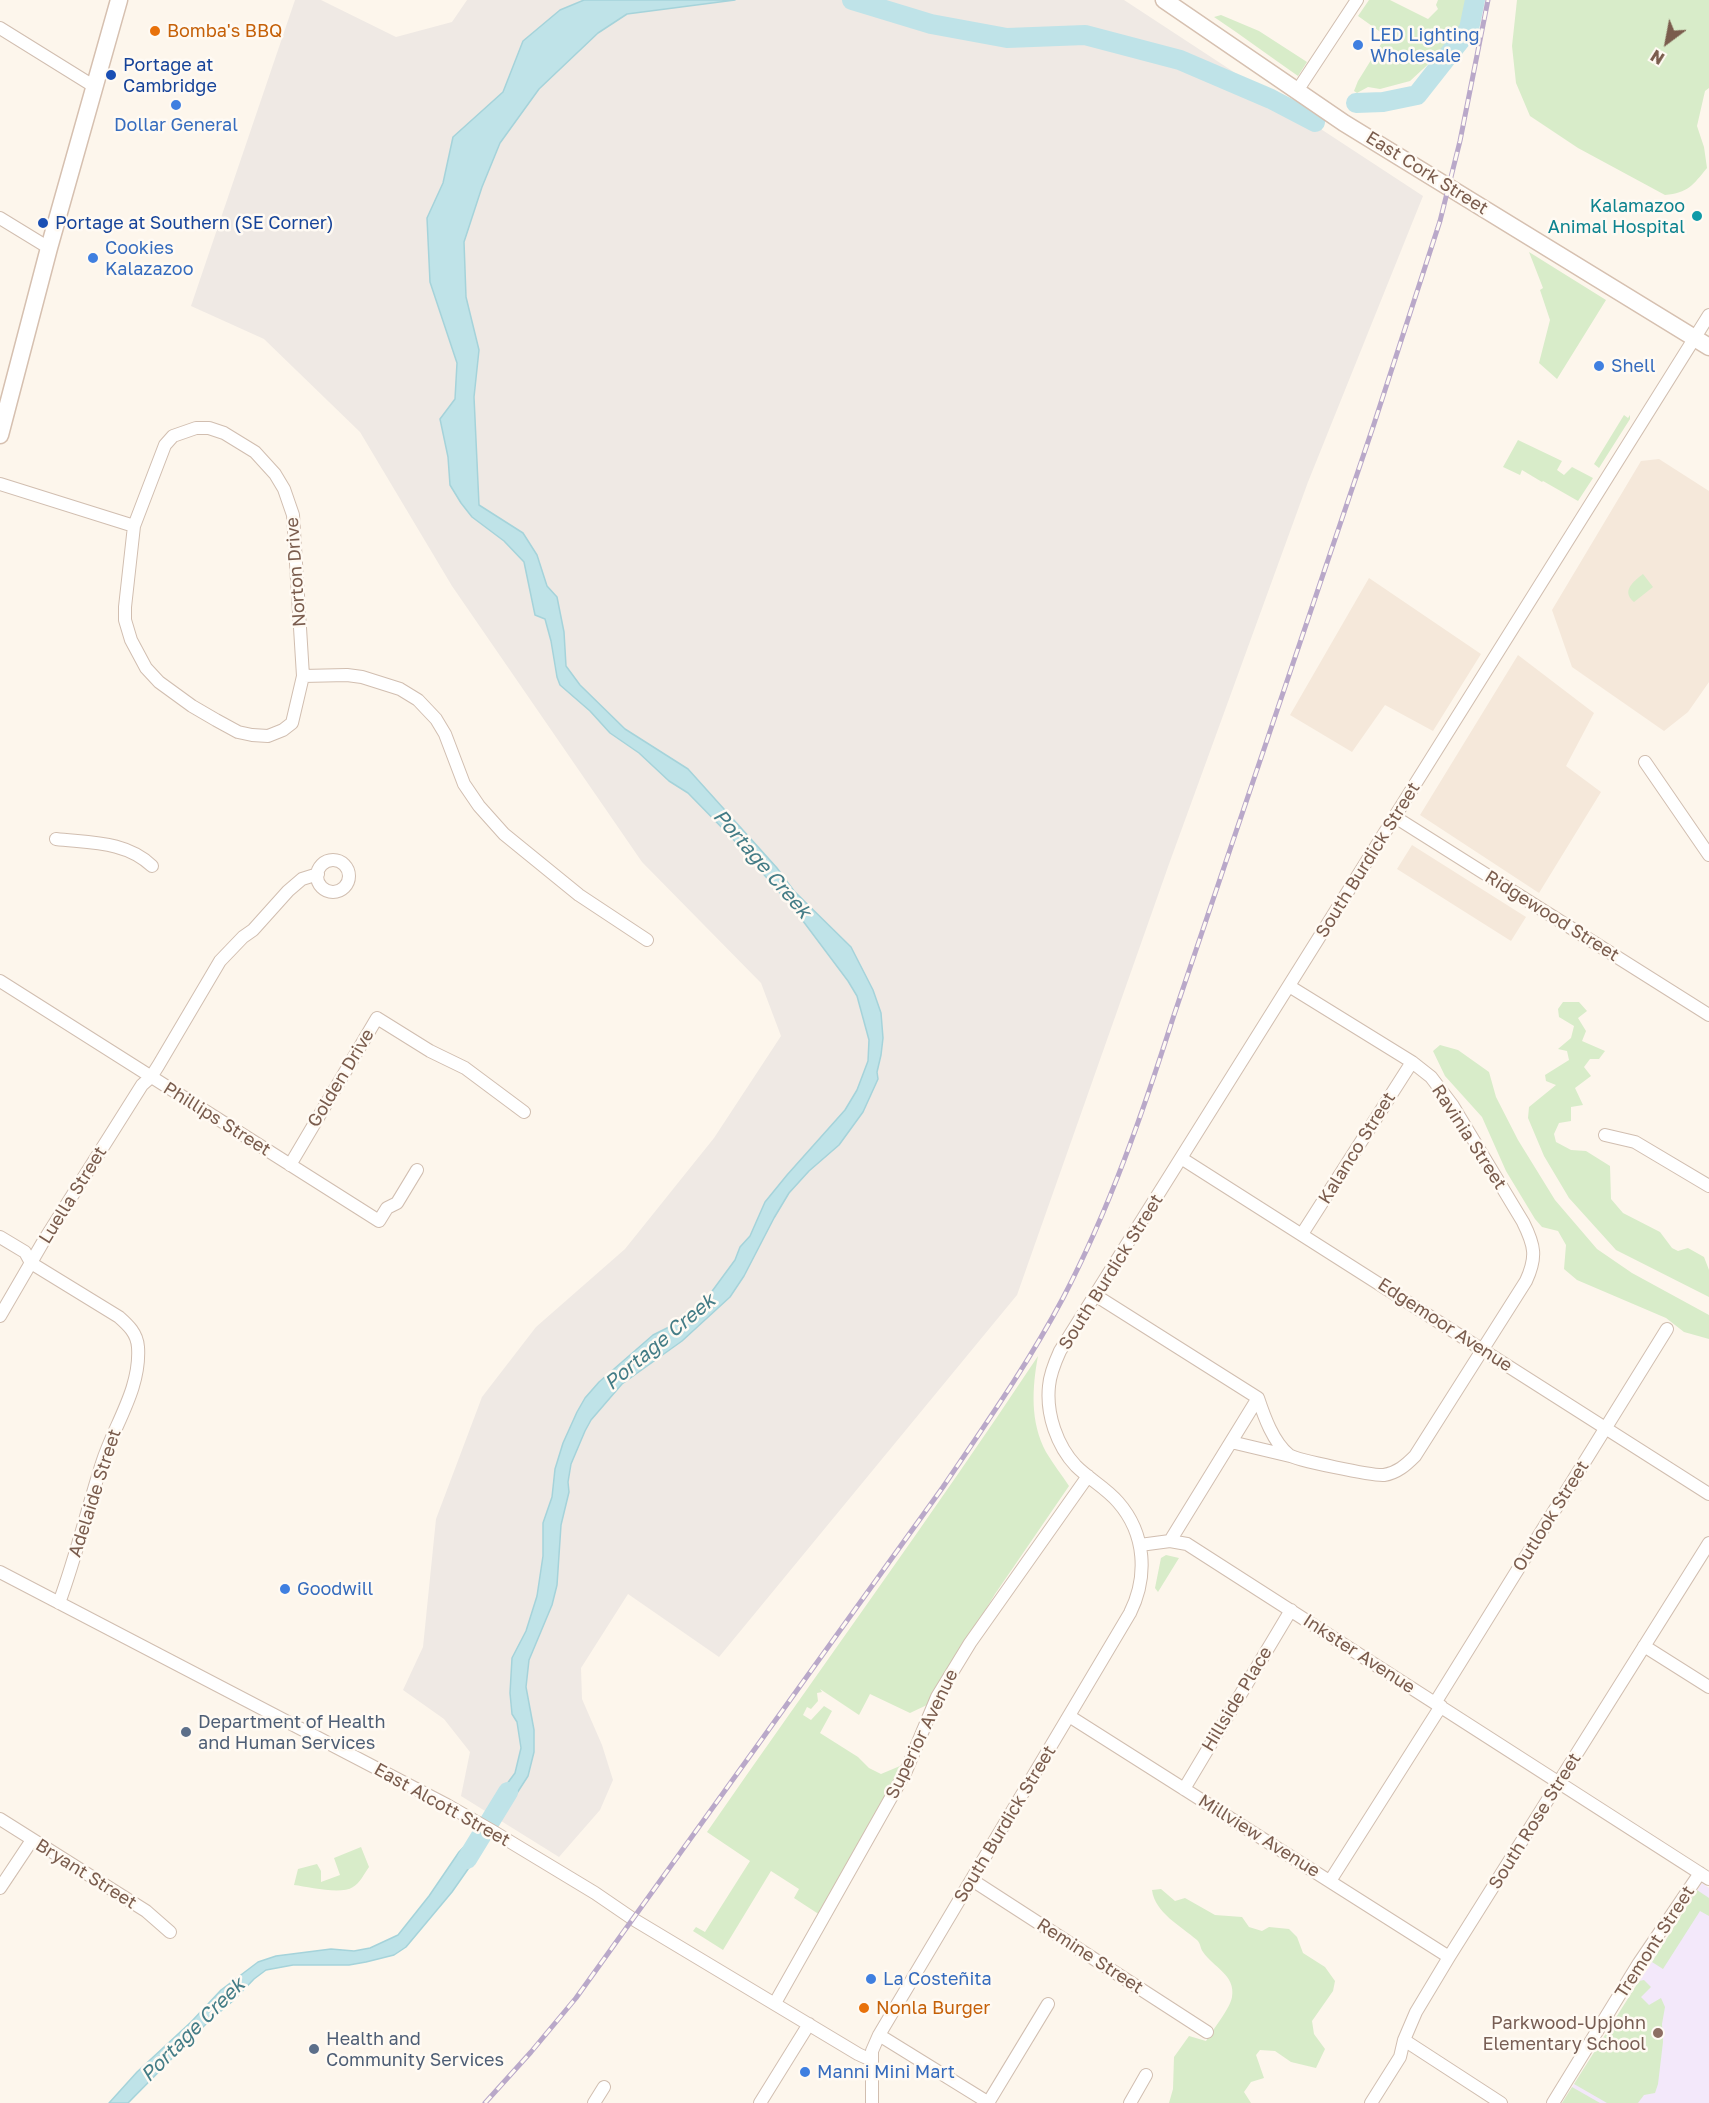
<!DOCTYPE html>
<meta charset="utf-8">
<style>
body{margin:0}
#map{position:relative;width:1709px;height:2103px;overflow:hidden;background:#fdf6ec;font-family:"Golos Text",sans-serif}
canvas{display:block}
.north{position:absolute;left:1637px;top:12px;width:60px;height:60px;-webkit-text-stroke:4px #fffaf3;paint-order:stroke;rotate:212deg;font-size:16px;font-weight:700;line-height:24px;text-align:center;color:#7a5c4d}
.north::after{content:'';display:block;margin:auto;width:21px;height:27px;background:#7a5c4d;clip-path:polygon(50% 0,100% 100%,50% 72%,0 100%)}
</style>
<div id="map">
<canvas width="1709" height="2103"></canvas>
<div class="north">N</div>
</div>
<script>
const ctx = document.querySelector('canvas').getContext('2d');
ctx.lineJoin = 'round';
function paint(path, color) {
  ctx.fillStyle = color;
  ctx.fill(path, 'evenodd');
}
function stroke(path, color, width, dash) {
  ctx.strokeStyle = color;
  ctx.lineWidth = width;
  ctx.lineCap = dash ? 'butt' : 'round';
  ctx.setLineDash(dash || []);
  ctx.stroke(path);
}
function drawText(font, color, halo, rows, align = 'center') {
  ctx.font = font + ' "Golos Text",sans-serif';
  ctx.lineWidth = 5;
  ctx.setLineDash([]);
  ctx.textBaseline = 'middle';
  ctx.strokeStyle = halo;
  ctx.fillStyle = color;
  for (const [text, x, y, turn = 0] of rows) {
    ctx.save();
    ctx.translate(x, y);
    ctx.rotate((+turn || 0) * Math.PI / 180);
    ctx.textAlign = isNaN(turn) ? turn : align;
    if (halo) ctx.strokeText(text, 0, 0);
    ctx.fillText(text, 0, 0);
    ctx.restore();
  }
}
const residential = new Path2D(`
 M1659 459 1709 491V682L1688 712 1664 731 1572 667 1552 610 1641 461Z
 M1369 578 1481 654 1433 731 1385 705 1352 752 1290 715Z
 M1518 655 1594 713 1566 766 1601 792 1539 893 1420 815Z
 M1412 845 1526 917 1511 941 1397 869Z`);
const industrial = new Path2D(`
 M295 0H321L396 37 452 22 467 0H1124L1423 196 1308 482 1169 864 1017 1295 719 1657 628 1594 581 1668 582 1699 602 1745 613 1780 600 1810 559 1857 461 1796 470 1752 444 1719 403 1690 423 1647 436 1519 482 1397 536 1327 625 1249 714 1138 781 1036 761 983 642 862 452 586 360 432 264 339 191 306Z`);
const education = new Path2D(`
 M1702 1883 1709 1888V2103H1562Z`);
const green = new Path2D(`
 M1369 0H1390L1428 19 1438 9 1436 5 1438 0H1469L1464 27 1440 57H1436L1410 81 1380 89 1368 87 1357 93 1354 91 1358 81 1386 36 1358 16Z
 M1517 0H1709V88L1705 91 1697 126 1704 147 1707 168C1693 185 1688 193 1665 195L1578 148 1530 116 1516 83 1512 46Z
 M1221 15 1259 31 1307 62 1298 76C1269 56 1243 36 1214 17Z
 M1529 252 1606 300 1557 379 1539 363 1550 320 1540 290 1543 288Z
 M1624 415 1628 418 1630 415V419L1599 468 1594 464Z
 M1518 440 1562 461 1557 470 1564 475 1572 467 1593 478 1578 501 1543 481 1542 482 1522 470 1520 475 1503 467Z
 M1643 574 1653 587 1634 602C1621 591 1633 582 1643 574Z
 M1563 1002H1579L1587 1011 1578 1018 1586 1031 1582 1041 1605 1051 1599 1059H1590L1584 1067 1591 1076 1575 1088 1583 1105 1571 1107V1121L1559 1123 1554 1134 1556 1142 1571 1150 1586 1151 1610 1166 1611 1199 1623 1213 1660 1232 1672 1248 1678 1251 1688 1248 1704 1257 1709 1270V1297L1616 1250 1569 1198 1544 1156 1528 1118 1529 1107 1556 1085 1546 1081 1545 1075 1569 1060 1567 1051 1558 1049 1571 1038 1574 1026 1559 1017 1558 1009Z
 M1440 1045 1458 1050 1489 1072 1496 1097 1518 1140 1555 1200 1597 1249 1632 1273 1709 1315V1339L1684 1332 1666 1318 1577 1280 1564 1269 1566 1245 1558 1231 1542 1227 1535 1219 1506 1171 1482 1117 1445 1076 1433 1051Z
 M1038 1356C1032 1388 1030 1422 1046 1452 1053 1464 1062 1475 1069 1486L995 1594 929 1704 910 1713 870 1694 859 1715 820 1689 822 1692 817 1693 818 1701 811 1709 807 1707 803 1715 811 1720 824 1706 832 1711 820 1733 858 1757 869 1768 881 1774 900 1766 904 1768 820 1915 794 1898 799 1889 771 1871 723 1950 693 1931 696 1927 705 1932 750 1861 707 1832C817 1673 931 1517 1038 1356Z
 M1166 1555 1179 1558 1158 1592 1155 1588 1161 1558Z
 M361 1847 369 1867C364 1874 360 1883 353 1887 341 1895 309 1887 294 1885L298 1869 317 1864 321 1871V1882L340 1875 334 1858Z
 M1161 1889 1175 1901 1185 1898 1215 1915 1242 1917 1249 1927 1262 1931 1269 1927 1289 1929 1297 1937 1303 1953 1325 1967 1335 1981 1333 1991 1312 2021 1314 2034 1325 2049 1316 2068 1291 2062 1275 2051 1260 2050 1256 2055 1264 2078 1251 2082 1244 2092 1251 2103H1169L1173 2089 1174 2057 1189 2036 1206 2041C1213 2029 1230 2009 1232 1997 1236 1975 1213 1967 1203 1952 1200 1948 1201 1944 1197 1940 1181 1926 1155 1913 1152 1890Z
 M1697 1890 1709 1898V1916L1700 1911 1663 1969 1652 1962Z
 M1644 1980 1651 1987 1641 1997 1649 2005 1661 1998 1665 2007 1662 2024 1663 2042 1658 2084 1655 2093 1644 2095 1638 2103H1607L1574 2084 1639 1981Z
 M1572 2087 1600 2103H1562Z`);
const water = new Path2D(`
 M584 0H735L627 14 598 33 539 89 500 143 482 187 464 242 466 297 479 350 474 397 479 505 523 533 537 555 547 586 557 597 564 632 566 666 580 685 625 729 688 769 777 868 794 891 851 947 873 990 881 1013 883 1038 881 1055 877 1072 878 1079 863 1112 839 1145 809 1171 789 1193 774 1218 744 1276 730 1297 682 1341 622 1384 591 1420 585 1431 571 1464 568 1482 569 1492 561 1525 557 1585 552 1605 529 1660 526 1687 534 1730V1752L528 1776 501 1818 490 1811 498 1796 515 1773 521 1748 517 1722 512 1714 510 1693 512 1658 526 1631 537 1596 543 1556V1523L552 1497 555 1469 563 1443 577 1412 585 1398 599 1382 653 1335 671 1326 689 1313 710 1294 735 1260 740 1247 750 1236 765 1202 787 1175 845 1110 857 1090 868 1061 869 1040 857 996 848 981 794 909 732 838 688 793 669 781 639 753 610 733 590 711 560 685 557 677 551 641 545 619 535 615 524 562 504 541 472 517 461 503 450 485 448 457 440 419 455 399 457 363 430 282 427 218 443 183 453 137 503 92 523 41 560 10Z
 M475 1835 487 1842 452 1892 406 1947 394 1955 366 1962 349 1965H293L266 1970 254 1979 234 2000 208 2022 128 2103H109L137 2072 191 2022 221 1990 258 1962 276 1956 331 1949 354 1951 370 1948 398 1935 429 1896 459 1852Z`);
const river = new Path2D(`
 M852 0 931 24 1007 38 1085 35 1180 60 1271 99 1315 122
 M1356 103 1383 102 1417 95 1469 29 1475 0
 M467 1859 508 1792`);
const street = new Path2D(`
 M0 28 95 87
 M1297 91 1357 0
 M0 218 49 248
 M196 428H209L224 433 255 452 275 474 284 489 293 515 303 676 292 723 283 730 268 736 252 735 238 732 216 720 192 706 159 682 146 668 131 640 125 620V607L134 526 165 445 173 436Z
 M0 484 134 526
 M303 676 347 675 362 677 400 689 418 700 436 719 445 734 464 784 479 806 504 834 579 895 647 940
 M1645 762 1709 855
 M1395 817 1709 1015
 M56 839C90 843 126 841 152 866
 M317 876a16 16 0 1 1 32 0a16 16 0 1 1-32 0Z
 M0 981 379 1221 387 1208 397 1203 417 1170
 M1605 1135 1635 1142 1709 1186
 M1181 1158 1709 1494
 M290 1165 377 1018 430 1051 465 1068 524 1112
 M1302 1234 1412 1062
 M0 1237 25 1252 31 1263 119 1317C128 1325 137 1333 138 1347 141 1389 114 1425 102 1463 87 1510 76 1557 59 1603
 M1095 1295 1258 1398
 M0 1316 43 1242 142 1085 151 1077 158 1066 220 961 243 937 253 930 288 891 302 879 318 874
 M1258 1398C1264 1416 1273 1442 1289 1455 1296 1460 1373 1476 1384 1475 1397 1473 1406 1465 1415 1456L1526 1281C1537 1257 1535 1246 1523 1222L1453 1106 1431 1077 1412 1062 1289 986
 M1231 1442 1290 1456
 M1170 1541 1258 1398
 M1140 1545 1170 1541 1187 1544 1709 1879
 M0 1572 447 1805 494 1832 595 1893 633 1919 858 2054 871 2060
 M1644 1646 1709 1687
 M1435 1703 1667 1329
 M1069 1716 1449 1957
 M1184 1789 1291 1610
 M0 1819 146 1911 170 1932
 M972 1880 1207 2032
 M1330 1881 1441 1706
 M0 1888 32 1840
 M775 2003 906 1771 937 1697 970 1643 1088 1476
 M879 2035 989 2103
 M1404 2040 1501 2103
 M594 2103 604 2087
 M760 2103 809 2024
 M872 2103V2051L879 2035 1130 1613C1148 1577 1146 1534 1118 1502 1106 1488 1089 1479 1076 1466 1057 1446 1046 1414 1049 1386 1050 1374 1055 1362 1060 1351L1709 315
 M988 2103 1048 2004
 M1130 2103 1146 2075
 M1371 2103 1400 2057 1404 2040 1416 2012 1449 1957 1709 1543
 M1553 2103 1639 1963 1700 1873`);
const secondary = new Path2D(`
 M1164 0 1344 123 1709 347
 M0 435 49 248 119 0`);
const rail = new Path2D(`
 M485 2103 531 2052 576 1998 943 1487C985 1425 1028 1364 1063 1298 1110 1208 1143 1112 1174 1015L1374 424 1440 221 1460 141 1488 0`);
const markers = [
 [155,31,6,"#e8710a"],
 [1358,45,6,"#3f7fe0"],
 [111,75,6,"#1a4fb4"],
 [176,105,6,"#3f7fe0"],
 [1697,216,6,"#0f9aa8"],
 [43,223,6,"#1a4fb4"],
 [93,258,6,"#3f7fe0"],
 [1599,366,6,"#3f7fe0"],
 [285,1589,6,"#3f7fe0"],
 [186,1732,6,"#5c6f8a"],
 [871,1979,6,"#3f7fe0"],
 [864,2008,6,"#e8710a"],
 [1658,2033,6,"#8d6e63"],
 [314,2049,6,"#5c6f8a"],
 [805,2072,6,"#3f7fe0"]
];
const foodNames = [
 ["Bomba's BBQ",167,31],
 ["Nonla Burger",876,2008]
];
const shopNames = [
 ["LED Lighting",1370,35],
 ["Wholesale",1370,56],
 ["Dollar General",176,125,"center"],
 ["Cookies",105,248],
 ["Kalazazoo",105,269],
 ["Shell",1611,366],
 ["Goodwill",297,1589],
 ["La Costeñita",883,1979],
 ["Manni Mini Mart",817,2072]
];
const transitNames = [
 ["Portage at",123,65],
 ["Cambridge",123,86],
 ["Portage at Southern (SE Corner)",55,223]
];
const streetNames = [
 ["East Cork Street",1427,173,32],
 ["Norton Drive",296,572,-94],
 ["South Burdick Street",1368,860,-58],
 ["Ridgewood Street",1552,916,32],
 ["Golden Drive",341,1078,-59],
 ["Phillips Street",217,1119,32],
 ["Ravinia Street",1469,1137,57],
 ["Kalanco Street",1357,1148,-58],
 ["Luella Street",73,1195,-58],
 ["South Burdick Street",1111,1272,-58],
 ["Edgemoor Avenue",1445,1325,33],
 ["Adelaide Street",95,1493,-72],
 ["Outlook Street",1551,1516,-58],
 ["Inkster Avenue",1359,1654,33],
 ["Hillside Place",1237,1699,-59],
 ["Superior Avenue",922,1734,-64],
 ["East Alcott Street",442,1805,29],
 ["South Rose Street",1535,1821,-58],
 ["South Burdick Street",1005,1824,-59],
 ["Millview Avenue",1259,1836,32],
 ["Bryant Street",86,1874,32],
 ["Tremont Street",1655,1942,-57],
 ["Remine Street",1090,1956,33]
];
const cultureNames = [
 ["Kalamazoo",1685,206],
 ["Animal Hospital",1685,227]
];
const serviceNames = [
 ["Department of Health",198,1722],
 ["and Human Services",198,1743],
 ["Health and",326,2039],
 ["Community Services",326,2060]
];
const educationNames = [
 ["Parkwood-Upjohn",1646,2023],
 ["Elementary School",1646,2044]
];
const waterNames = [
 ["Portage Creek",762,864,49],
 ["Portage Creek",660,1342,-40],
 ["Portage Creek",193,2030,-45]
];
paint(residential, '#f5e8da');
paint(industrial, '#efe9e4');
paint(education, '#f3e8fa');
paint(green, '#d8ecc9');
paint(water, '#bfe3e8');
stroke(water, '#a5d3da', 1.5);
stroke(river, '#bfe3e8', 20);
stroke(street, '#d1beb0', 14);
stroke(secondary, '#d6c0b0', 19);
stroke(street, '#fff', 12);
stroke(secondary, '#fff', 16);
stroke(rail, '#b9a8c9', 5);
stroke(rail, '#fffaf3', 3, [9]);
for (const [x, y, r, color] of markers) {
  const dot = new Path2D();
  dot.arc(x, y, r, 0, 2 * Math.PI);
  ctx.fillStyle = color;
  ctx.fill(dot);
  stroke(dot, '#fffaf3', 2);
}
drawText('18px', '#c56008', '#fffaf3', foodNames, 'left');
drawText('18px', '#366cbe', '#fffaf3', shopNames, 'left');
drawText('18px', '#164399', '#fffaf3', transitNames, 'left');
drawText('18px', '#7a5c4d', '#fffaf3', streetNames);
drawText('18px', '#0d838f', '#fffaf3', cultureNames, 'right');
drawText('18px', '#4e5e75', '#fffaf3', serviceNames, 'left');
drawText('18px', '#785e54', '#fffaf3', educationNames, 'right');
drawText('italic 20px', '#437c86', '#fffaf3', waterNames);
</script>
